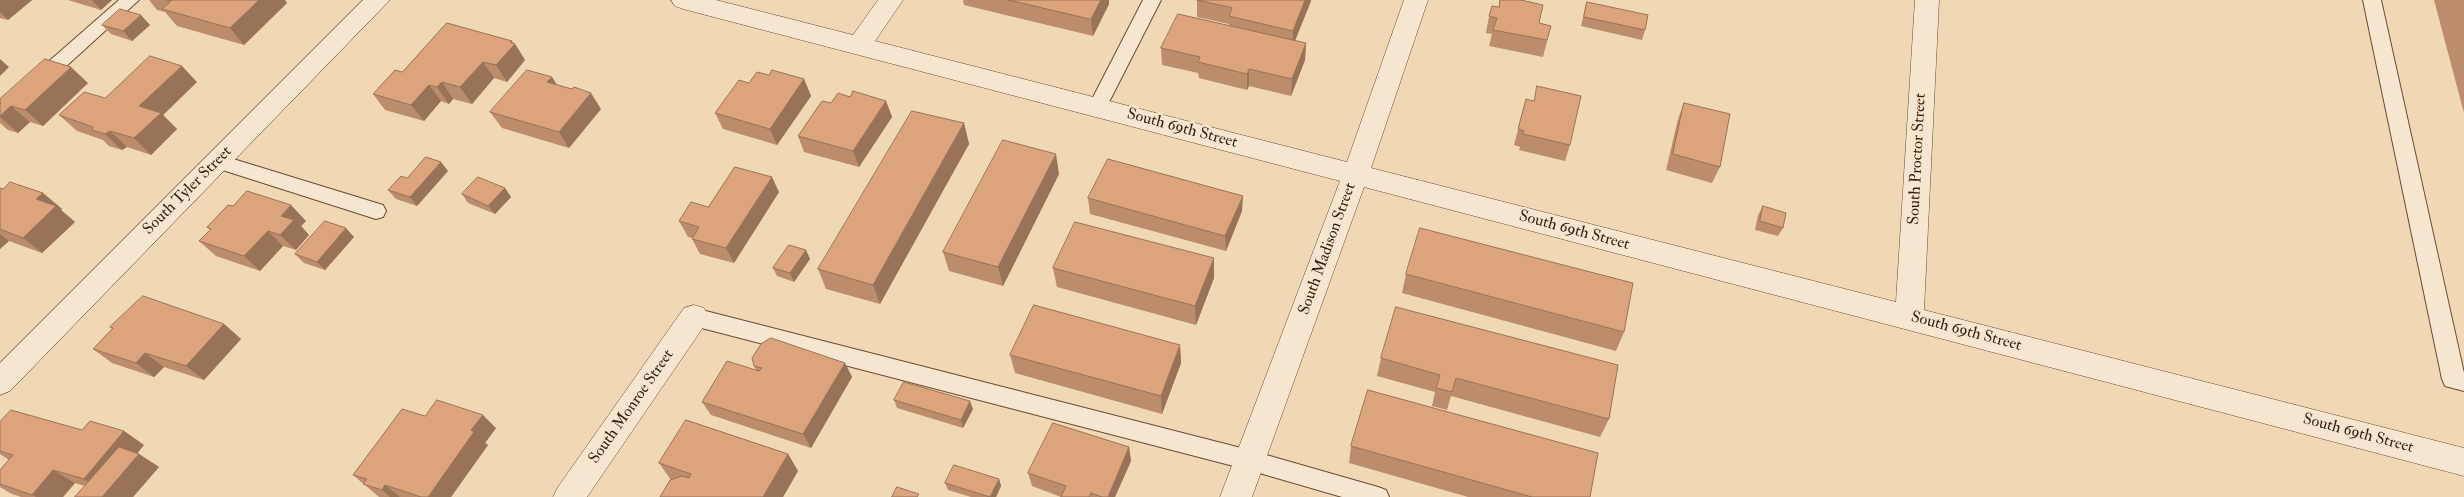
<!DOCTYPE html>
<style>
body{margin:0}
canvas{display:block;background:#f1d8b5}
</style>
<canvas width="2464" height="497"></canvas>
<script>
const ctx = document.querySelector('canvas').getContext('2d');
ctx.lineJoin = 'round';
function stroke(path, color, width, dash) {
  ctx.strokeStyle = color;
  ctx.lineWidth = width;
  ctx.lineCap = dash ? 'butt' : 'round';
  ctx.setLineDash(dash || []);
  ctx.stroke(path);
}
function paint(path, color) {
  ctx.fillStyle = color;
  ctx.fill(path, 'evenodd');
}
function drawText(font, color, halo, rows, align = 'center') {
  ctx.font = font + ' "IM FELL Double Pica",serif';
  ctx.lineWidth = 5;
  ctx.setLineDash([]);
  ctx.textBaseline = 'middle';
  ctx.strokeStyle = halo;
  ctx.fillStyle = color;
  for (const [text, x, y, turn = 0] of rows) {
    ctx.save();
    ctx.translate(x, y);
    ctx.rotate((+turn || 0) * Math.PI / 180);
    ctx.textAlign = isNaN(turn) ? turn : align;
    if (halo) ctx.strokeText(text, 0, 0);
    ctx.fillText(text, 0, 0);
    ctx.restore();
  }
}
const lane = new Path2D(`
 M119 0H139L7 120 0 122V104Z
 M1143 0H1161L1104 112 1097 114 1090 112 1088 107Z
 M2363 0H2381L2464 373V391L2445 386 2442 379Z
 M217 154 383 205 386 211 383 217 376 219 210 166 207 161 210 156Z
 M694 308 1249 450 1378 487 1386 490 1389 497H1342L1249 470 694 326 687 323 684 317 687 311Z`);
const street = new Path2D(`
 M671 0H716L853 35 878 0H903L875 41 1347 162 1404 0H1428L1371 168 1896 302 1915 0H1939L1924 310 2464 448V476L1364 187 1252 497H1220L1340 181 683 9 675 6Z
 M694 305 704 308 708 317 704 326 587 497H553L558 487 684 308Z`);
const secondary = new Path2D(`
 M363 0H390L10 391 0 395V363Z`);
const wall = new Path2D(`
 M0 0H32L8 20 0 18Z
 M68 0H112L101 10Z
 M149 0H285L287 3 244 45 177 26 165 12 157 10Z
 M963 0H1109V4L1093 36 964 5Z
 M1197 0 1311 1 1295 41 1306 43 1305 60 1291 96 1249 86 1247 90 1199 78 1198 73 1162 65 1161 48 1229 26V24L1197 17Z
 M2434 0H2464V113Z
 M1587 2 1645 30 1642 40 1581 26Z
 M1489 16 1539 23 1551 26 1543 57 1489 46 1492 34 1486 33Z
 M102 25H150L132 41 111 34Z
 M513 43 515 44 525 60 507 82 494 78 472 104 453 99 449 104 441 101 424 121 385 110 373 94 402 72Z
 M769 75 804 79 811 96 777 145 723 129 715 113Z
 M552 77 557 85 601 109 569 148 502 128 490 112Z
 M197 82 163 115 177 129 151 155 127 147 122 150 109 146 103 140 77 131 59 115 105 98Z
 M88 83 43 126 30 122 18 133 8 130 0 123V99Z
 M850 97 886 101 892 117 859 167 804 152 798 136 831 103Z
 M1526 99 1570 145 1565 161 1519 150 1520 147 1514 145Z
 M1684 103 1720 167 1712 183 1666 170 1678 119Z
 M964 123 969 144 880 304 826 289 818 269Z
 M448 171 417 206 396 199 388 190 407 178Z
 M1059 174 1003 286 949 271 943 252Z
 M0 188 43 193 62 209 61 210 75 222 42 253 9 241 0 249Z
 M505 188 511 197 495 214 468 203 462 194Z
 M779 192 734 263 700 254 692 239V238L688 237 679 221 708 207Z
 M1088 198 1242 211 1226 251 1090 214Z
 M233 206 306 221 301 226 309 235 296 250 283 246 260 271 216 256 199 241 210 230 207 227Z
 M1763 206 1783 228 1778 236 1755 230 1758 215Z
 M354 237 325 270 304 263 295 254Z
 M806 250 810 259 794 282 777 276 773 268Z
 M1053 268 1214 278 1196 325 1057 287Z
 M1406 274 1624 332 1616 351 1402 293Z
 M224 324 241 339 204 380 164 367 154 377 112 363 93 349 112 329 110 327Z
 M1180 345 1181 363 1162 414 1015 373 1010 355Z
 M1381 358 1609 419 1600 437 1451 396 1447 410 1432 406 1435 392 1377 376Z
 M845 363 852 377 811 448 711 415 702 402 756 370 754 366Z
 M894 400 973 409 963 428 897 408Z
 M425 416 496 428 485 443 488 445 451 497H379L353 475Z
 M0 422 82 430 124 431 144 445 137 453 159 467 133 497H75L85 486 75 483 63 497H21L12 494 0 487V470L9 460 0 454Z
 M1351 446 1590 497H1468L1349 463Z
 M1129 447 1131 461 1115 497H1061L1032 486 1028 473Z
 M788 454 798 471 783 497H660L671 480 659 463Z
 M999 479 1001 486 996 497H971L948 490 945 483Z`);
const shadedWall = new Path2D(`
 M0 0H32L8 20 0 12Z
 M92 0H112L101 10Z
 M259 0H285L287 3 244 45 230 28Z
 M1101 0H1109V4L1093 36 1091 19Z
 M1305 0H1311V1L1292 48 1293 31Z
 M141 15 150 25 132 41 123 31Z
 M512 41 514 44H515L525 60 507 82 496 65Z
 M1306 43 1305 60 1291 96 1292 79Z
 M0 59 9 67 0 76Z
 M483 62 494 78 472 104 460 87Z
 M182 66 197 82 163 115 177 129 151 155 134 138 139 106Z
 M71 67 88 83 43 126 25 110Z
 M1249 69V86L1247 90V74Z
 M552 77 562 93 547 82Z
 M804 79 811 96 777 145 770 129Z
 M442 82 453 99 449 104 437 87Z
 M429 85 441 101 424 121 411 105Z
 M591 93 601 109 569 148 559 132Z
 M886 101 892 117 859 167 853 151Z
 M11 106 30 122 18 133 0 117V116Z
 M964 123 969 144 880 304 873 285Z
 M110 131 127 147 122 150 105 134Z
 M1056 154 1059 174 1003 286 998 267Z
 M441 162 448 171 417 206 410 197Z
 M772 177 779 192 734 263 726 248Z
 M505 188 511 197 495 214 488 206Z
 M43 193 62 209 61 210 75 222 42 253 23 238 36 199Z
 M1243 196 1242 211 1226 251 1225 236Z
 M291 205 306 221 301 226 309 235 296 250 280 235 281 216Z
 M346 228 354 237 325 270 317 262Z
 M268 231 283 246 260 271 244 256Z
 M0 234 9 241 0 249Z
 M806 250 810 259 794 282 790 273Z
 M1214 258V278L1196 325 1195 306Z
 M224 324 241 339 204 380 186 366Z
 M1180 345 1181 363 1162 414 1161 396Z
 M145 353 164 367 154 377 136 363Z
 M845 363 852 377 811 448 803 434Z
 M970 401 973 409 963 428 961 420Z
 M483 415 496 428 485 443 488 445 451 497H428L471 430Z
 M124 431 144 445 105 492 84 479Z
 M1129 447 1131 461 1115 497H1108Z
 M139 454 159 467 133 497H102Z
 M788 454 798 471 783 497H763Z
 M53 470 75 483 63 497H36L32 495Z
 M999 479 1001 486 996 497H990Z
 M385 485 400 497H390L382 490Z`);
const building = new Path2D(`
 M167 0H259L230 28 162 9 171 1Z
 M1009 0H1101L1091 19Z
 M1197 0H1305L1293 31 1229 16 1232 8Z
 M1500 0H1521L1543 5 1539 23 1551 26 1547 40 1493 30 1497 18 1489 16 1492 6 1499 7Z
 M1587 2 1648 15 1645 30 1584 17Z
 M120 9 141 15 123 31 102 25Z
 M1178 14 1306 43 1292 79 1249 69 1247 74 1198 62 1200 57 1161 48Z
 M447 23 512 41 510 42 515 44 496 65 483 62 460 87 442 82 437 87 429 85 411 105 373 94 395 70 402 72Z
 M150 56 182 66 139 106 161 113 134 138 110 131 105 134 92 130 93 127 59 115 84 92 105 98Z
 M45 59 71 67 25 110 11 106 0 116V104L1 103 0 102V99Z
 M527 70 552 77 547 82 572 89 574 87 591 93 559 132 490 112Z
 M772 70 804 79 770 129 715 113 739 80 749 83 757 72 769 75Z
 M1537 86 1581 96 1570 145 1523 134 1524 131 1518 129 1526 99 1534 101Z
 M853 91 886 101 853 151 798 136 822 101 831 103 838 93 850 97Z
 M1684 103 1730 114 1720 167 1673 154Z
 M912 111 964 123 873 285 818 269Z
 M1003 140 1056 154 998 267 943 252Z
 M426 157 441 162 410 197 388 190 401 176 407 178Z
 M1108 159 1243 196 1225 236 1088 198Z
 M735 167 772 177 726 248 692 239 699 227 679 221 691 202 708 207Z
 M478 177 505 188 488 206 462 194Z
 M10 182 43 193 36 199 56 206 23 238 0 229V188L3 189Z
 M247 191 291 205 281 216 294 220 280 235 268 231 244 256 199 241 211 229 207 227 228 205 233 206Z
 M1763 206 1786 213 1783 228 1760 221Z
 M325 221 346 228 317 262 295 254Z
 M1075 222 1214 258 1195 306 1053 268Z
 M1420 228 1633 283 1624 332 1406 274Z
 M789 245 806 250 790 273 773 268Z
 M143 296 224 324 186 366 145 353 136 363 93 349 113 328 110 327Z
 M1034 305 1180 345 1161 396 1010 355Z
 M1396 307 1618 365 1609 419 1456 378 1452 392 1436 388 1440 375 1381 358Z
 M771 338 845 363 803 434 702 402 727 361 759 371 762 368 754 366 752 358 761 344Z
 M904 382 970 401 961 420 894 400Z
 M1368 390 1598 453 1590 497H1532L1351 446Z
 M437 400 483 415 471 430 474 432 428 497H421L385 485 382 490 363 484 367 479 353 475 402 409 425 416Z
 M11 410 82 430 90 421 124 431 84 479 53 470 32 495 0 484V470L13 455 0 451V422Z
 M686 420 788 454 763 497H660L670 480 682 476 689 478 691 474 659 463Z
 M1053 423 1129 447 1108 497H1102L1091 493 1089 497H1061L1066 486 1028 473Z
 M119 447 139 454 102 497H75Z
 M954 465 999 479 990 497 945 483Z
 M897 487 919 494 917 497H892Z`);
const streetNames = [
 ["South 69th Street",1182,129,15],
 ["South Proctor Street",1918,159,-87],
 ["South Tyler Street",188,191,-45],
 ["South 69th Street",1574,231,15],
 ["South Madison Street",1328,249,-70],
 ["South 69th Street",1966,332,15],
 ["South Monroe Street",632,407,-55],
 ["South 69th Street",2358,434,15]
];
stroke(lane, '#694b34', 2);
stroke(street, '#694b34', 1);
stroke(secondary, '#3c1c09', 1);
paint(lane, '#f6e6cf');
paint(street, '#f6e6cf');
paint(secondary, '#f6e6cf');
paint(wall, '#bc8d6c');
paint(shadedWall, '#997358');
paint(building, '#dba47d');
stroke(building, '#997358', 1);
drawText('16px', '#3c1c09', '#f6e6cf', streetNames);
</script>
